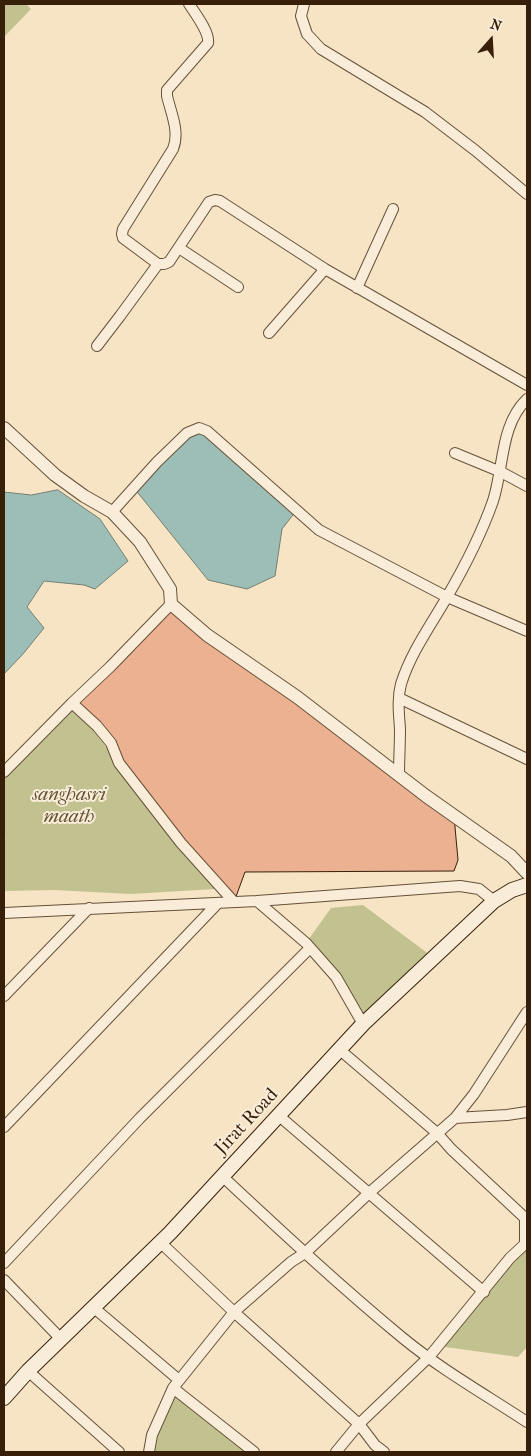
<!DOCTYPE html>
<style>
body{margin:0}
#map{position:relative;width:531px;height:1456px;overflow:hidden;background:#f6e4c5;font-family:"IM FELL French Canon",serif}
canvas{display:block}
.frame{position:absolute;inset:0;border:5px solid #371f09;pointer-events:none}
.north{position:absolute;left:466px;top:15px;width:50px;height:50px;-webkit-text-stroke:4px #f9edd9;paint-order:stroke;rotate:19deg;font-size:14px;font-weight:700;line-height:20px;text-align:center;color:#371f09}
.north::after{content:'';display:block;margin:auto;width:18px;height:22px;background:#371f09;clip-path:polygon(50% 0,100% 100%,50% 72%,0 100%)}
</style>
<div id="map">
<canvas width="531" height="1456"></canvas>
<div class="frame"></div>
<div class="north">N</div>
</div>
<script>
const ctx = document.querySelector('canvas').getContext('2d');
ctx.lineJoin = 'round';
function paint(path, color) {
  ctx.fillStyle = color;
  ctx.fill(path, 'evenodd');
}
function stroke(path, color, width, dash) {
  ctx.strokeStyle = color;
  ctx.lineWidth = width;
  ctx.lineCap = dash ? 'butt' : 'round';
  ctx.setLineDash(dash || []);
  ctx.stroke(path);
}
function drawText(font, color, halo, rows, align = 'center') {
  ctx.font = font + ' "IM FELL French Canon",serif';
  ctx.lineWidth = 4;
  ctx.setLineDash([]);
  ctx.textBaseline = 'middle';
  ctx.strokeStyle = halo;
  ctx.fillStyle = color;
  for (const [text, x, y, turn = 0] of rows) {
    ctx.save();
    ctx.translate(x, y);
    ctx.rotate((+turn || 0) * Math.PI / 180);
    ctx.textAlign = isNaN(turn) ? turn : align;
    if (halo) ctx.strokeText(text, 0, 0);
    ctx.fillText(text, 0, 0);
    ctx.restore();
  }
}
const green = new Path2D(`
 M4 4H26L31 9 4 37Z
 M72 703 215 889 131 894 54 890 4 891V838L6 840 4 836V770Z
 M363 905 434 958 363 1024 306 943 331 908Z
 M527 1245V1347L518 1357 438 1346Z
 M173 1388 253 1452H149Z`);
const water = new Path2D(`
 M199 428 296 511 282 529 275 576 247 589 208 580 134 488Z
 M58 490 100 519 128 561 95 589 84 585 44 581 27 607 44 628 23 654 4 674V492L31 495Z`);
const building = new Path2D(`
 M171 604 454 816 458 860 454 871 245 872 234 902 119 763 97 726 72 703Z`);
const minor = new Path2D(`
 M189 4C195 13 210 33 208 43L167 90V96C171 113 180 132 173 149L123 229 122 234 123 238 158 264H164L169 262 209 202 215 200 220 201 325 269 527 385
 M304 4 301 16 307 34 321 49 425 112 476 151 527 194
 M179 248 238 287
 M357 288 393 209
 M269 333 325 269
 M97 346 120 316 158 264
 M455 453 501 472 527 486
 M112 512 157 462 187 433 199 428 207 431 319 530 447 597 527 631
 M171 604 111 666 72 703 97 726 111 743 119 763 181 843 234 902
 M399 698 527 759
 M4 772 72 703
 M399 775C399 760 400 745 400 729 399 714 397 699 401 684 411 652 431 625 447 597 465 566 481 535 493 501 504 467 500 425 527 399
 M257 901 306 943 336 977 363 1024
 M4 913 257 901 460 886 479 889 494 901
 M4 996 89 908
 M340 1050 437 1133 451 1149 525 1218V1245H527
 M278 1115 484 1292
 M455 1118 507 1115 527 1112
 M4 1127 218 903
 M222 1176C281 1231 341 1287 404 1339 442 1370 486 1395 527 1422
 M160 1242 234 1312 359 1424 375 1445 384 1452
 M4 1263 140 1118 310 948
 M4 1280 61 1339
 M93 1307 179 1380
 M28 1371 119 1452
 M173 1388 254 1452
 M149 1452 152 1435 173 1388 234 1312 291 1262 305 1253 369 1193 455 1118 474 1094 527 1012
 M336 1452 359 1424 429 1357 510 1258 527 1242`);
const tertiary = new Path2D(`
 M4 428 55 475 84 496 112 512 140 542 170 589 171 604 207 635 297 697 426 796 511 856 527 873`);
const secondary = new Path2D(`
 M4 1398 28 1371 170 1233 363 1024 494 901 512 890 527 885`);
const parkNames = [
 ["sanghasri",69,795],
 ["maath",69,817]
];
const streetNames = [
 ["Jirat Road",247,1122,-47]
];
paint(green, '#c2c291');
paint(water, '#9dbeb6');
stroke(water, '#747e71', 1);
paint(building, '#ebb190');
stroke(building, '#371f09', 1);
stroke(minor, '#675038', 12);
stroke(tertiary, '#675038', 14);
stroke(secondary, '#371f09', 16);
stroke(minor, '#f9edd9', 10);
stroke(tertiary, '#f9edd9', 12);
stroke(secondary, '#f9edd9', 14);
drawText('italic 19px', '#615032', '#f9edd9', parkNames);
drawText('19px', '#371f09', '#f9edd9', streetNames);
</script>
